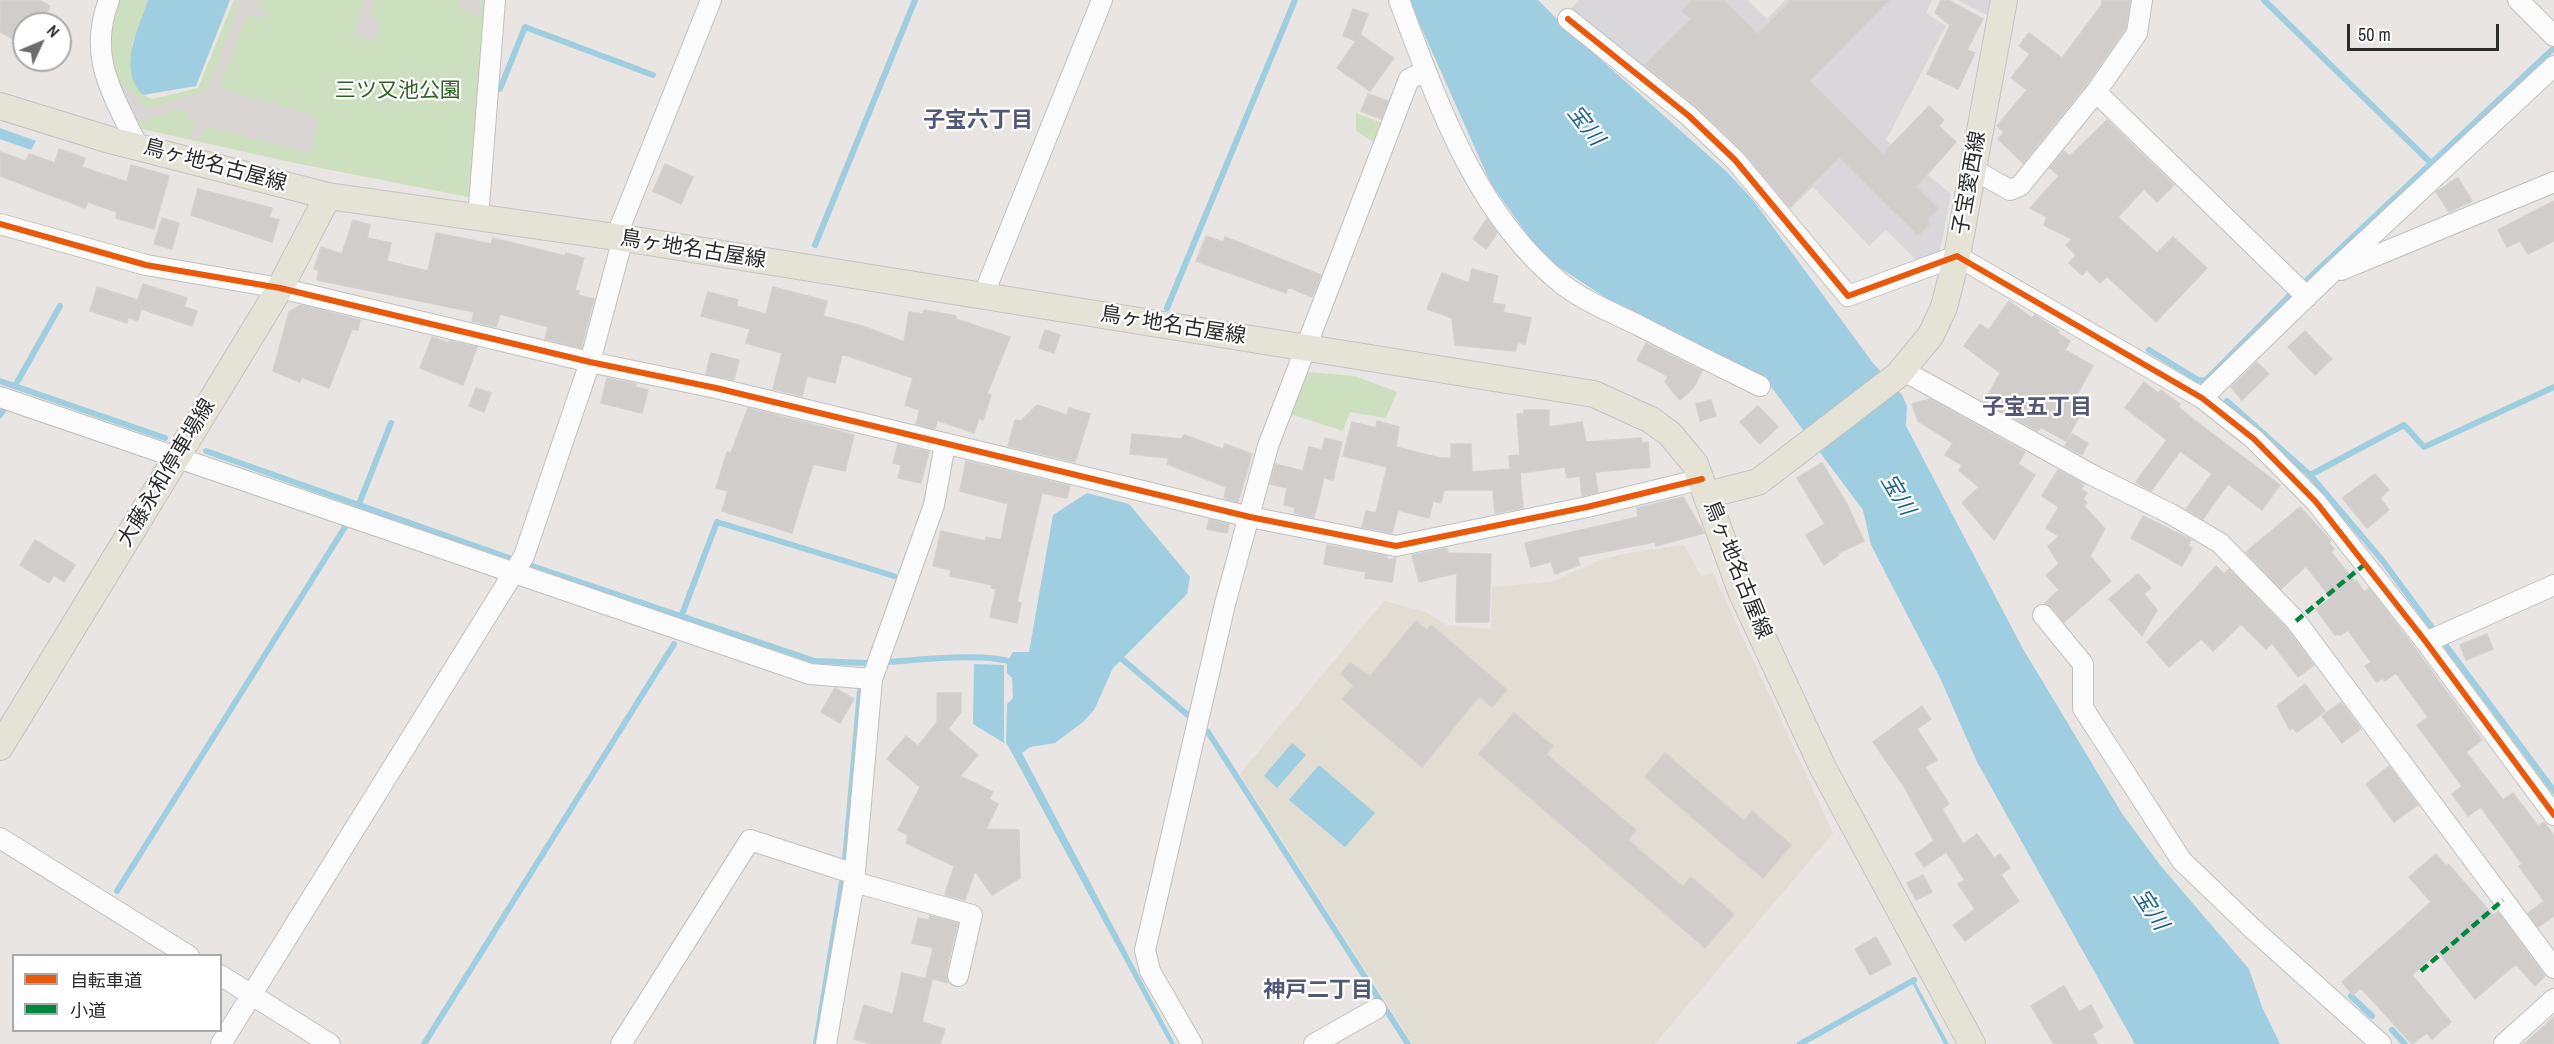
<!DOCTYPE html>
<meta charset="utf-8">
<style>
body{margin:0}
#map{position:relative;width:2554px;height:1044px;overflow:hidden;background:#e8e5e2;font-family:"Archivo Narrow","Noto Sans JP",sans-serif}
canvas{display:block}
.legend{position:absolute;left:12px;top:954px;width:210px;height:78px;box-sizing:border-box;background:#fff;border:2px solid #aaa;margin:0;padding:8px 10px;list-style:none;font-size:18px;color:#2b2b2b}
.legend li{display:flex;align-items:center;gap:12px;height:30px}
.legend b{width:30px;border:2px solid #aaa}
.north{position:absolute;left:12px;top:12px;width:60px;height:60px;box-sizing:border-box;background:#fff;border:2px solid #aaa;border-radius:50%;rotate:46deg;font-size:16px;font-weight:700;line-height:24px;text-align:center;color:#2b2b2b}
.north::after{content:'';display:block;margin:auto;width:21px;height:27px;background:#6d6c6b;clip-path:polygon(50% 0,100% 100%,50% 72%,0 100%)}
.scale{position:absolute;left:2347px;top:24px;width:152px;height:27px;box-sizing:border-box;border:3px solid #2b2b2b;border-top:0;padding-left:8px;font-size:18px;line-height:21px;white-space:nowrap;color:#2b2b2b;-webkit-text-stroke:4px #fff;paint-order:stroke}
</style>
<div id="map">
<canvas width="2554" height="1044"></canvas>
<ul class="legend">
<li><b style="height:8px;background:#e8590c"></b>自転車道</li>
<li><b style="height:8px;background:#00873e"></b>小道</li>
</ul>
<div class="north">N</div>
<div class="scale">50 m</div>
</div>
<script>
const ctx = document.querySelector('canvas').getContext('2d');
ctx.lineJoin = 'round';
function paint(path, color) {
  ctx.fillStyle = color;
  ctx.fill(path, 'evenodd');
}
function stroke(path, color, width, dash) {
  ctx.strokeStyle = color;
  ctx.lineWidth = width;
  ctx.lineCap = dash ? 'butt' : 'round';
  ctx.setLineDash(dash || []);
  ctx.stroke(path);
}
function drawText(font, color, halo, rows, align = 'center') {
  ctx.font = font + ' "Archivo Narrow","Noto Sans JP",sans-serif';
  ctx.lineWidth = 4.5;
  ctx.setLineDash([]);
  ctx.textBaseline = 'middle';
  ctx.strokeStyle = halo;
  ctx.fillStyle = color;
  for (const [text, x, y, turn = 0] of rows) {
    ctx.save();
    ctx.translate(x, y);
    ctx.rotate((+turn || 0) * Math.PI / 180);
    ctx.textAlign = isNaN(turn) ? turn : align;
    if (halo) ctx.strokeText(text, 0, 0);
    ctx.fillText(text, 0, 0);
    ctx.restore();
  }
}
const industrial = new Path2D(`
 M1579 0H1748L1767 19 1785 0H1932L1926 13 1946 26 1886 140 1951 194 1939 257 1920 264 1886 230 1869 246 1813 187 1790 209 1673 95 1570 10Z
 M1957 0H1994L1991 17Z`);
const education = new Path2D(`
 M1684 545 1701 576 1713 573 1833 833 1655 1044H1413L1240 774 1384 601 1426 612 1447 625 1491 629 1492 587 1551 582 1600 560 1628 553Z`);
const green = new Path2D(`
 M114 0H148L132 45 143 95 152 99 198 88 234 0H500L484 200 295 163 133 127C115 83 97 48 114 0Z
 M1356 113 1384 124 1377 144 1356 131Z
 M1308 372 1355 376 1397 392 1386 418 1350 412 1343 431 1290 414Z`);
const plaza = new Path2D(`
 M237 0H263L258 3 257 7 266 11 264 17 248 16 245 19 220 84 225 90 310 114 318 121 311 153 210 127 205 129 200 139 190 138 194 124 184 111 178 110 136 122 108 68 147 109 201 92 209 86 237 9Z
 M364 0H374L370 17 380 20 375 40 355 34Z
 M458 0H480L479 15 468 14 460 8Z`);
const water = new Path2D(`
 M148 0H230L196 86 143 95C117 70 138 29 148 0Z
 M1409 0H1538L1572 34 1726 171 1753 200 1873 363 1902 395 1907 406 1906 426 2023 649 2123 815 2160 865 2249 969 2262 1007 2280 1044H2135L1977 762 1941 680 1871 545 1863 510 1766 380 1606 298 1557 266 1532 241 1491 184Z
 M0 128 36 141 31 150 0 139Z
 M1087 493 1129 504 1190 577 1187 594 1113 668 1094 710 1083 722 1055 743 1030 747 1022 753 1175 1044H1170L1006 742 1007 704 1013 698 1012 678 1007 673V663L1013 652H1029L1053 515Z
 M974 664 1004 665V743L973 724Z
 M1292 743 1306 755 1277 788 1264 776Z
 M1319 765 1375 813 1345 847 1289 800Z
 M1914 980 1949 1044H1944L1911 981Z`);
const stream = new Path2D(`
 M2264 0 2431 163
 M500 89 525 27 653 75
 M815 245 915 0
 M2306 281 2554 48
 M1167 308 1295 0
 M2149 350 2198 380 2205 381 2294 291
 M0 381 165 438
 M15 386 60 306
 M2227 401 2310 475 2382 560 2433 629
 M0 415 4 409
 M206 451 512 559
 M2310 475 2404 425 2424 447 2554 387
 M359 504 391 423
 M529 565 815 661 866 663
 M681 617 717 522 894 576
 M2447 647 2554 791
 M1116 654 1189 716
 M886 662C921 660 984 652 1015 663
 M1208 732 1408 1044
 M845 860 860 691
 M117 891 345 527
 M2351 996 2372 1016
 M2392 1030 2405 1044
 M424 1044 674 644
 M816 1044 842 882
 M1800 1044 1914 980`);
const building = new Path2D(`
 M0 0H39L50 6 41 24 26 19 15 40 0 32Z
 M1692 0H1723L1758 34 1792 0H1889L1809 81 1883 154 1929 106 1944 120 1939 126 1956 142 1916 187 1938 209 1927 220 1930 223 1918 235 1839 157 1790 207 1743 151 1697 107 1645 65 1691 19 1682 11Z
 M1941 0H1948L1983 19 1967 50 1975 53 1958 89 1927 74 1950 25 1935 13Z
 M2102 0H2130L2126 28 2086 85 2023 163 1998 139 2004 132 1997 126 2027 90 2011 78 2030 54 2019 46 2029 33 2062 58 2101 6Z
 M1353 9 1368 14 1359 38 1361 35 1394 58 1370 91 1337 68 1356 41 1343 36Z
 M1368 94 1388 101 1381 119 1361 111Z
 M2107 120 2174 185 2157 202 2144 189 2118 217 2157 253 2173 237 2207 268 2156 322 2107 276 2100 283 2087 270 2082 275 2069 263 2076 255 2066 245 2072 239 2044 225 2047 217 2030 208 2059 176 2050 168 2064 151 2070 156Z
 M59 149 85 158 82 167 127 182 131 165 169 176 154 229 116 218 117 212 88 202 85 208 0 176V152L26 161 29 154 55 163Z
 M665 164 693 177 681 204 653 191Z
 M2458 178 2472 201 2449 212 2436 192Z
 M198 189 272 208 269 217 279 220 272 242 191 215Z
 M2554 201V241L2528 254 2520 241 2507 247 2498 230Z
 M162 218 179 223 172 249 154 244Z
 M1487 219 1497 233 1486 249 1473 239Z
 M353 220 370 225 367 238 391 243 387 261 428 271 436 233 491 244 493 238 565 256 566 253 584 258 575 290 579 291 578 295 594 299 581 348 545 339 548 327 500 314 496 327 472 321 474 312 317 280 319 270 314 269 321 247 342 254Z
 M1206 236 1223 242 1225 237 1321 275 1312 297 1288 287 1286 293 1196 261Z
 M1472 269 1498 276 1492 303 1505 305 1503 312 1531 318 1525 344 1518 342 1515 351 1455 345 1452 318 1427 309 1442 273 1469 283Z
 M143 284 187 298 184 307 197 311 192 326 141 309 138 321 128 317 127 323 90 311 97 287 138 300Z
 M773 287 827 301 823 316 863 326 904 342 909 312 923 314 924 310 956 316V319L1010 337 987 394 991 395 983 420 979 418 974 433 937 420 935 429 916 424 920 410 905 405 913 378 842 354 835 383 807 376 802 396 773 389 782 353 746 343 750 329 701 316 708 292 738 300 736 306 766 314Z
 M2009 301 2032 318 2035 315 2059 331 2058 333 2070 341 2065 350 2093 366 2074 400 2085 406 2066 441 2041 427 2038 431 1984 402 2000 373 1964 346 1980 324 1989 330Z
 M301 305 360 320 358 330 352 329 329 388 302 377 300 382 273 371 289 312Z
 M1045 330 1060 335 1054 353 1039 348Z
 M2305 331 2332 359 2315 375 2288 347Z
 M432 337 448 343 449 341 477 347 463 385 420 368Z
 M1646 343 1702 371 1694 387 1680 400 1665 382 1668 376 1637 360Z
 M711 353 739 360 734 380 706 374Z
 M2257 362 2269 374 2242 400 2231 387Z
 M607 378 636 384 635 387 648 390 642 413 601 403Z
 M2144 382 2158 393 2161 390 2180 404 2178 407 2193 419 2280 485 2262 510 2228 484 2203 519 2186 509 2212 474 2180 451 2151 491 2136 482 2167 440 2125 408Z
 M476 388 491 393 484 412 469 406Z
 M1930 399 2025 452 2018 464 2035 475 1994 540 1962 503 1979 487 1959 471 1962 465 1945 455 1953 443 1918 421 1912 404Z
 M1711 400 1716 416 1700 421 1696 404Z
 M1037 405 1067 415 1069 408 1090 414 1075 462 1008 446 1015 420 1021 421Z
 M1758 406 1778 427 1760 444 1740 422Z
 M748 408 854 435 845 471 813 464 792 533 722 511 728 491 716 488 727 452 731 453Z
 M1524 410H1549V427L1582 422 1586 442 1641 438 1642 443 1648 442 1650 467 1595 472 1598 492 1582 496 1580 476 1567 478 1565 467 1520 473 1523 508 1495 513 1493 490H1444L1441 503 1433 501 1429 518 1398 510 1392 533 1362 527 1366 511 1376 513 1387 467 1343 456 1352 422 1376 428 1377 421 1399 427 1396 447 1440 458H1451V444H1471L1472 472 1510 469 1509 456 1520 455 1517 414H1524Z
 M1132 434 1182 439 1184 435 1223 449 1225 444 1252 454 1238 502 1224 498 1226 487 1167 464 1169 458 1130 454Z
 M2072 434 2088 443 2082 455 2065 446Z
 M1325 438 1342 442 1333 480 1324 478 1314 518 1294 513 1295 507 1284 505 1287 488 1270 484 1275 464 1303 471 1309 447 1322 450Z
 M898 444 929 452 921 483 898 478 901 465 893 463Z
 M966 461 1070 486 1067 498 1042 493 1017 602 1021 603 1017 623 990 617 996 589 991 588 992 585 950 576 951 570 933 566 941 531 985 541 986 537 1001 540 1008 504 960 491Z
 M1822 463 1847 504 1864 541 1838 553 1839 555 1824 565 1806 535 1825 524 1797 478Z
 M2058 470 2084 484 2081 489 2087 493 2083 499 2087 502 2084 506 2105 529 2090 556 2111 581 2064 622 2052 607 2045 603 2059 590 2046 575 2059 564 2048 546 2059 536 2046 528 2059 507 2042 496Z
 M2375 474 2389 490 2380 498 2389 510 2367 528 2342 498Z
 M1683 497 1704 533 1656 546 1655 542 1577 557 1580 565 1555 574 1551 562 1531 567 1525 543 1638 517 1637 508Z
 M2300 507 2331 541 2329 543 2334 549 2331 552 2355 582 2356 580 2364 592 2369 588 2408 639 2482 740 2466 752 2503 800 2513 793 2538 826 2544 822 2554 836V916L2538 927 2528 913 2544 901 2519 866 2522 864 2481 807 2468 816 2452 794 2462 786 2417 725 2428 717 2396 673 2385 681 2383 678 2377 682 2365 666 2371 662 2348 630 2341 635H2335L2316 609 2331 598 2306 566 2281 589 2246 552Z
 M2143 516 2191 540 2188 546 2192 548 2182 566 2131 538Z
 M1209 519 1229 524 1227 533 1207 529Z
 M35 540 75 565 64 582 54 575 49 583 20 565Z
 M1327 545 1387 556 1386 560 1396 558 1392 582 1365 578 1366 572 1324 564Z
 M1447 548 1448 553 1491 554 1489 622H1456L1457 573 1419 582 1412 555Z
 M2216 566 2224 574 2229 569 2287 629 2314 665 2298 677 2272 643 2266 649 2241 624 2213 651 2201 639 2169 667 2147 642Z
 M2138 574 2151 588 2144 594 2157 610 2142 636 2109 599Z
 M1416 621 1427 630 1431 625 1507 690 1492 707 1479 696 1422 767 1342 699 1354 686 1341 674 1350 663 1370 676Z
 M2487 634 2493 649 2466 660 2460 645Z
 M2305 684 2325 711 2297 732 2293 728 2290 730 2277 706Z
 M835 688 854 699 840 723 821 712Z
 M937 693H961V712L948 729 978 755 960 776 993 792 989 799 998 804 986 829 1019 830 1020 878 992 895 975 871 965 900 945 895 954 866 906 843 908 835 898 830 920 787 887 759 906 736 918 746 937 722Z
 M2341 702 2361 729 2342 743 2322 716Z
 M1922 706 1931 719 1917 729 1937 760 1925 767 1949 804 1942 809 1963 844 1977 834 1994 858 2000 854 2010 868 2001 875 2019 901 1965 941 1953 925 1975 909 1958 884 1965 880 1946 852 1924 867 1915 854 1934 841 1903 785 1873 742Z
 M1514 713 1553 746 1546 754 1636 830 1628 840 1683 887 1691 877 1734 914 1705 948 1479 754Z
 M1665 753 1744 821 1752 811 1791 845 1763 878 1645 777Z
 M2389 766 2418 805 2394 822 2366 784Z
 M2436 854 2446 866 2448 864 2493 915 2498 912 2545 976 2535 986 2516 964 2475 999 2438 951 2412 975 2451 1022 2432 1039 2427 1033 2412 1044 2361 988 2353 995 2342 982 2431 902 2409 877Z
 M1923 875 1932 892 1916 900 1907 883Z
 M930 916 958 923 946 973 948 983 926 977 933 948 912 943 918 918 929 920Z
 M1876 937 1891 964 1870 975 1855 949Z
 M902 973 932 980 922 1022 945 1029 940 1044H872L854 1039 864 1005 893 1014Z
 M2064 986 2079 1012 2091 1005 2103 1027 2092 1034 2098 1044H2054L2031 1006Z
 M2554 1017V1044H2524Z`);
const minor = new Path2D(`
 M109 0C87 58 113 93 137 145
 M1399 0C1437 101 1475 214 1562 284 1584 301 1613 313 1638 325 1678 346 1719 366 1760 386
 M2518 0 2554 36
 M1568 19 1689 116 1735 160 1848 296 1957 256 2202 398 2254 439 2316 502 2426 642 2554 815
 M2096 92 2307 297
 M1974 170 2010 190 2020 186 2096 92 2137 33 2142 0
 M478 218 495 0
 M0 224 146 265 280 288 590 362 716 388 1250 517 1396 546 1587 507 1702 479
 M616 237 711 0
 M2341 270 2554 182
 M983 296 1102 0
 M1904 371 2094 476 2171 514 2220 543 2296 621 2554 968
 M0 397 810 674 872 679
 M2202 398 2328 276 2554 66
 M2043 615 2083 664V708L2182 861 2254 930 2381 1044
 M2426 642 2554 585
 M0 838 189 956
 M854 882 972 915 958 976
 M220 975 330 1044
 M221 1044 524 556 590 362 623 238
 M621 1044 750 840 855 874
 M826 1044 854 882 872 679 934 505 945 444
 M1192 1044 1150 971 1145 950 1225 604 1268 446 1409 79 1426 71
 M1314 1044 1376 1009
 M2504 1044 2554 999`);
const major = new Path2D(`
 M0 106 110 140 328 196 623 238 1594 394 1651 420 1670 434 1695 464 1741 591 1823 768 1972 1044
 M1707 495 1758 482 1898 375 1931 335 1944 307 1957 256 2004 0
 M0 747 280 288 328 196`);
const quiet = new Path2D(`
 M2296 621 2365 564
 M2421 971 2503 900`);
const cycleway = new Path2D(`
 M1568 19 1689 116 1735 160 1848 296 1957 256 2202 398 2254 439 2316 502 2426 642 2554 815
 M0 224 146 265 280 288 590 362 716 388 1250 517 1396 546 1587 507 1702 479`);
const parkNames = [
 ["三ツ又池公園",398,91]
];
const streetNames = [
 ["鳥ヶ地名古屋線",215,166,15],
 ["子宝愛西線",1970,183,-80],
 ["鳥ヶ地名古屋線",693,250,9],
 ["鳥ヶ地名古屋線",1173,326,9],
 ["大藤永和停車場線",167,473,-59],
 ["鳥ヶ地名古屋線",1737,570,68]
];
const neighbourhoodNames = [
 ["子宝六丁目",978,121],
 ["子宝五丁目",2037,408],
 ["神戸二丁目",1318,991]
];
const waterNames = [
 ["宝川",1585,126,52],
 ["宝川",1897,495,59],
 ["宝川",2150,910,57]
];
paint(industrial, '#d9d7d9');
paint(education, '#e1ddd2');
paint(green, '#cce0bf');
paint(plaza, '#d8d5d2');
paint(water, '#9fcee1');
stroke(stream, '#9fcee1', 6);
paint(building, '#d0cdcb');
stroke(building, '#d3d1ce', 1.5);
stroke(minor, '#c1c0c0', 22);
stroke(major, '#c5c3c2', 28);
stroke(minor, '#fcfbfb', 20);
stroke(major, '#e5e2d6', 26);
stroke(quiet, '#00873e', 4.5, [9, 4.5]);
stroke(cycleway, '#e8590c', 6);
drawText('21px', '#2f6024', '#fff', parkNames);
drawText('21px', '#2b2b2b', '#fff', streetNames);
drawText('bold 22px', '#515776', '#fff', neighbourhoodNames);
drawText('italic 22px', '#1e648c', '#fff', waterNames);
</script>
